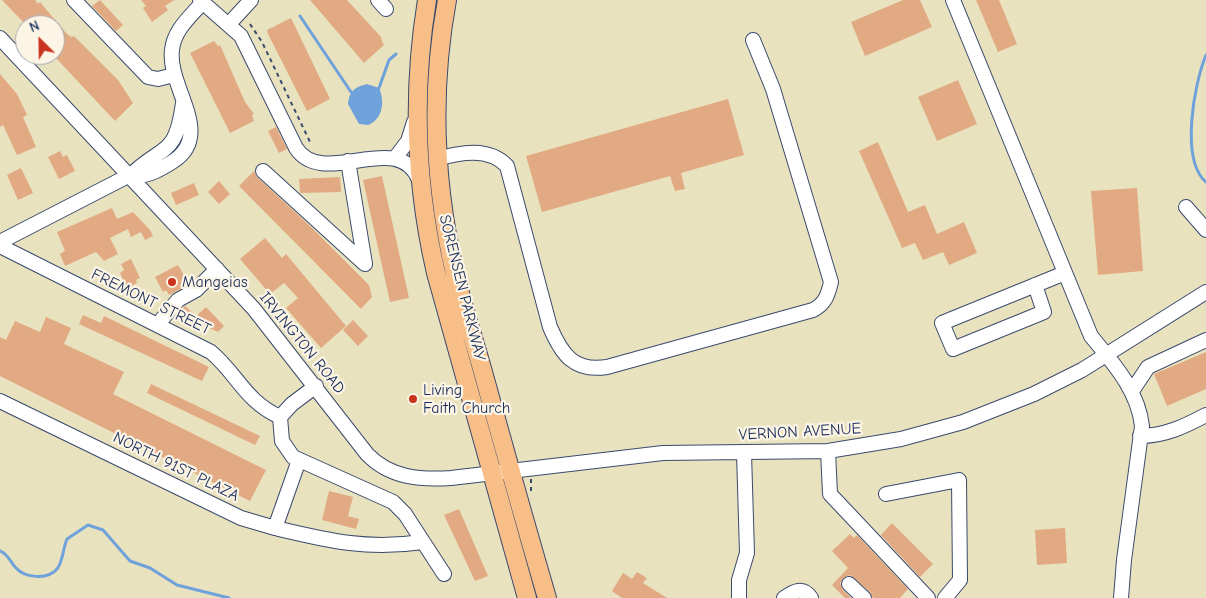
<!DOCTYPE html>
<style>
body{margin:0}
#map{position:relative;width:1206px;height:598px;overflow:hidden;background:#e9e2bf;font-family:"Comic Neue",sans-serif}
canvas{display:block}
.north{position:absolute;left:15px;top:15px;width:50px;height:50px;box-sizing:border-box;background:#fcf5e5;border:1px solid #a2a6af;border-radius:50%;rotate:337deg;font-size:14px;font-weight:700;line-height:20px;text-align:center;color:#1b2f5e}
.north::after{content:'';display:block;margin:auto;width:18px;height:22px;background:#c8321e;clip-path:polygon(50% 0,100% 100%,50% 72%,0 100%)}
</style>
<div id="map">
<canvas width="1206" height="598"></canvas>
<div class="north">N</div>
</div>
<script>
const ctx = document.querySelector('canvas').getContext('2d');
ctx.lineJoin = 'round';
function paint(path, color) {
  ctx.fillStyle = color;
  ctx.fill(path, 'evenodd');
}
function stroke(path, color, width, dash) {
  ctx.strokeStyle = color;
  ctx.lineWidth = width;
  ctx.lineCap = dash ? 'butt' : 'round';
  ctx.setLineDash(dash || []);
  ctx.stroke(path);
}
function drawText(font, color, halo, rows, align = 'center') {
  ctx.font = font + ' "Comic Neue",sans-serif';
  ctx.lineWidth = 4.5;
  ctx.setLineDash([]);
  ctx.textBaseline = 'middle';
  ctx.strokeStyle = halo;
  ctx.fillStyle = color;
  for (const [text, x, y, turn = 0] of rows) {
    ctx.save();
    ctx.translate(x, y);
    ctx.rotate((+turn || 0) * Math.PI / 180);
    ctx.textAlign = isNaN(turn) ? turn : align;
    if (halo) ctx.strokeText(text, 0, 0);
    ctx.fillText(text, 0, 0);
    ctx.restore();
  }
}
const water = new Path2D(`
 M367 84 379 88C385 101 383 119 368 125L359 124 348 104C349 91 355 87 367 84Z`);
const stream = new Path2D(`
 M300 16 351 92
 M1206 55C1194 84 1180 160 1206 182
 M379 88 389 60 396 54
 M0 551C8 554 11 563 16 568 25 578 48 580 57 569 63 562 63 548 67 539L88 525 103 530 130 561 150 568 177 585 229 598`);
const building = new Path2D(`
 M2 0H35L38 4 40 2 66 33 71 37 74 36 118 80 133 103 115 121 55 57V22L52 25H26Z
 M100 0 123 25 116 31 92 6Z
 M141 0H174L165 6 168 10 152 22 143 8 146 6Z
 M310 0H347L382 38 381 39 384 45 364 63Z
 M903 0H920L932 27 865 56 851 22Z
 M976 0H999L1017 44 998 52Z
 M291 18 330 99 307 111 268 34 267 30Z
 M214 41 218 46 220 45 245 102 254 114 252 115 254 121 230 133 190 53Z
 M0 74 17 94 27 115 23 117 36 147 17 155 3 125 0 127Z
 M958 80 977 124 937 141 918 97Z
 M728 99 744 155 681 173 685 189 675 191 670 176 542 212 526 156Z
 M276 127 287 149 279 153 268 131Z
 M878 142 908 212 925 205 937 234 964 222 977 253 949 265 943 252 923 260 915 243 902 248 859 151Z
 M60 151 63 157 67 155 75 171 59 179 48 157Z
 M21 168 33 193 18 200 7 175Z
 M254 171 257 177 309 225 369 285 372 297 361 309 239 186Z
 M382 176 409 298 390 302 363 180Z
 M340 177 341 192 300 193 299 179Z
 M219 181 230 194 219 204 208 192Z
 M194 183 199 195 176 205 171 193Z
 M1137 188 1143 271 1098 275 1091 191Z
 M112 208 117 219 133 212 150 230 153 236 145 240 141 232 131 237 128 229 110 238 118 254 104 261 96 252 65 266 60 254 65 251 57 232Z
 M265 238 282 258 286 254 346 326 321 348 286 308 298 298 284 283 270 294 240 259Z
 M131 259 140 278 136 280 137 283 127 288 120 273 124 270 121 264Z
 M178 265 189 284 169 295 166 290 163 292 155 277Z
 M185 306 194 314 185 323 177 315Z
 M206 307 224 326 218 332 205 326 196 316Z
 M83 315 101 323 104 316 209 367 202 381 79 324Z
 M46 317 71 328 64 344 124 372 113 394 266 470 250 501 0 376V337L6 340 15 321 40 332Z
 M353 320 368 336 358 346 343 330Z
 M1206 352V389L1167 406 1154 374Z
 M151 384 260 436 255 445 147 393Z
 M329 491 353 497 348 516 359 519 356 529 322 520Z
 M459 509 488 576 475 581 444 515Z
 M892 523 933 564 920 577 881 535Z
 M1065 528 1067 563 1037 565 1035 530Z
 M850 534 854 538 857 535 908 589 900 598H873L870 592 850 575 843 578 840 583 843 590 851 598H845L832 585 848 568 832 551Z
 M637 572 647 578 643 583 667 598H622L612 591 623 573 632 579Z`);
const path = new Path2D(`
 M250 24 262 42 311 144
 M531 479V492`);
const minor = new Path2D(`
 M74 0 148 77 158 79 174 75
 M200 0 241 36 296 148C323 190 398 128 419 180
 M378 0 386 9
 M953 0 1091 336C1113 363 1138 390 1142 426L1124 560 1121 598
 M229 24 251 0
 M0 38 254 309 367 454C390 478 420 480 451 478L663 453 828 451 901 439 963 422 1034 394 1082 370 1206 292
 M395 158 408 141 414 122
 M437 159C461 152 489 147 507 166L550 327C562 355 574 372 607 367L813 310C825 304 828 295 831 282L773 89 753 40
 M263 171 365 264 348 161
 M129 177C148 176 156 172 172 162 216 135 167 87 172 50 174 30 190 17 202 3
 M129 177C162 143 175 160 183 103
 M1186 207 1206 230
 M0 242 128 176
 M0 246 211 352C238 375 245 401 280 417
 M1035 285 1044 312 953 349 942 323 1065 273
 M158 324 178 300 196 290 217 269
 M1132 391 1148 367 1206 340
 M0 401 241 518 275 528 299 460
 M280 417 282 441 293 457 393 502 405 514 444 574
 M280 417 292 404 316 386
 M1140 436C1165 436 1185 426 1206 415
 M828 451 830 494 928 598
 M886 494 959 480 960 580 945 598
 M275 528C330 541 366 550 423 542
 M849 584 864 598
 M739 598V580L747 553 744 453
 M784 598C794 591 803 586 811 598`);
const major = new Path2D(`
 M427 0C412 92 415 182 436 273L527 598
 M447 0C430 92 434 183 455 274 463 307 474 340 483 372 504 448 525 523 547 598`);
const markers = [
 [172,282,5,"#c8321e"],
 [413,399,5,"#c8321e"]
];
const poiNames = [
 ["Mangeias",182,282],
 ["Living",423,390],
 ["Faith Church",423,408]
];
const streetNames = [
 ["SORENSEN PARKWAY",462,288,76],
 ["FREMONT STREET",151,302,26],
 ["IRVINGTON ROAD",302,343,51],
 ["VERNON AVENUE",800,432,-3],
 ["NORTH 91ST PLAZA",176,467,26]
];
paint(water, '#6fa1da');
stroke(stream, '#6fa1da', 3);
paint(building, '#e2aa83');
stroke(minor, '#3a4a6d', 16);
stroke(major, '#3a4a6d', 20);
stroke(path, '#3a4a6d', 2, [4, 4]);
stroke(minor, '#fff', 14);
stroke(major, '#f7be87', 18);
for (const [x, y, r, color] of markers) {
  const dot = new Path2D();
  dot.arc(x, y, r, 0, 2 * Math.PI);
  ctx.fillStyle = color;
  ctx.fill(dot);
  stroke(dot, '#fcf5e5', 2);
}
drawText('16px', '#1b2f5e', '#fcf5e5', poiNames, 'left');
drawText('16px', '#1b2f5e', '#fcf5e5', streetNames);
</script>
